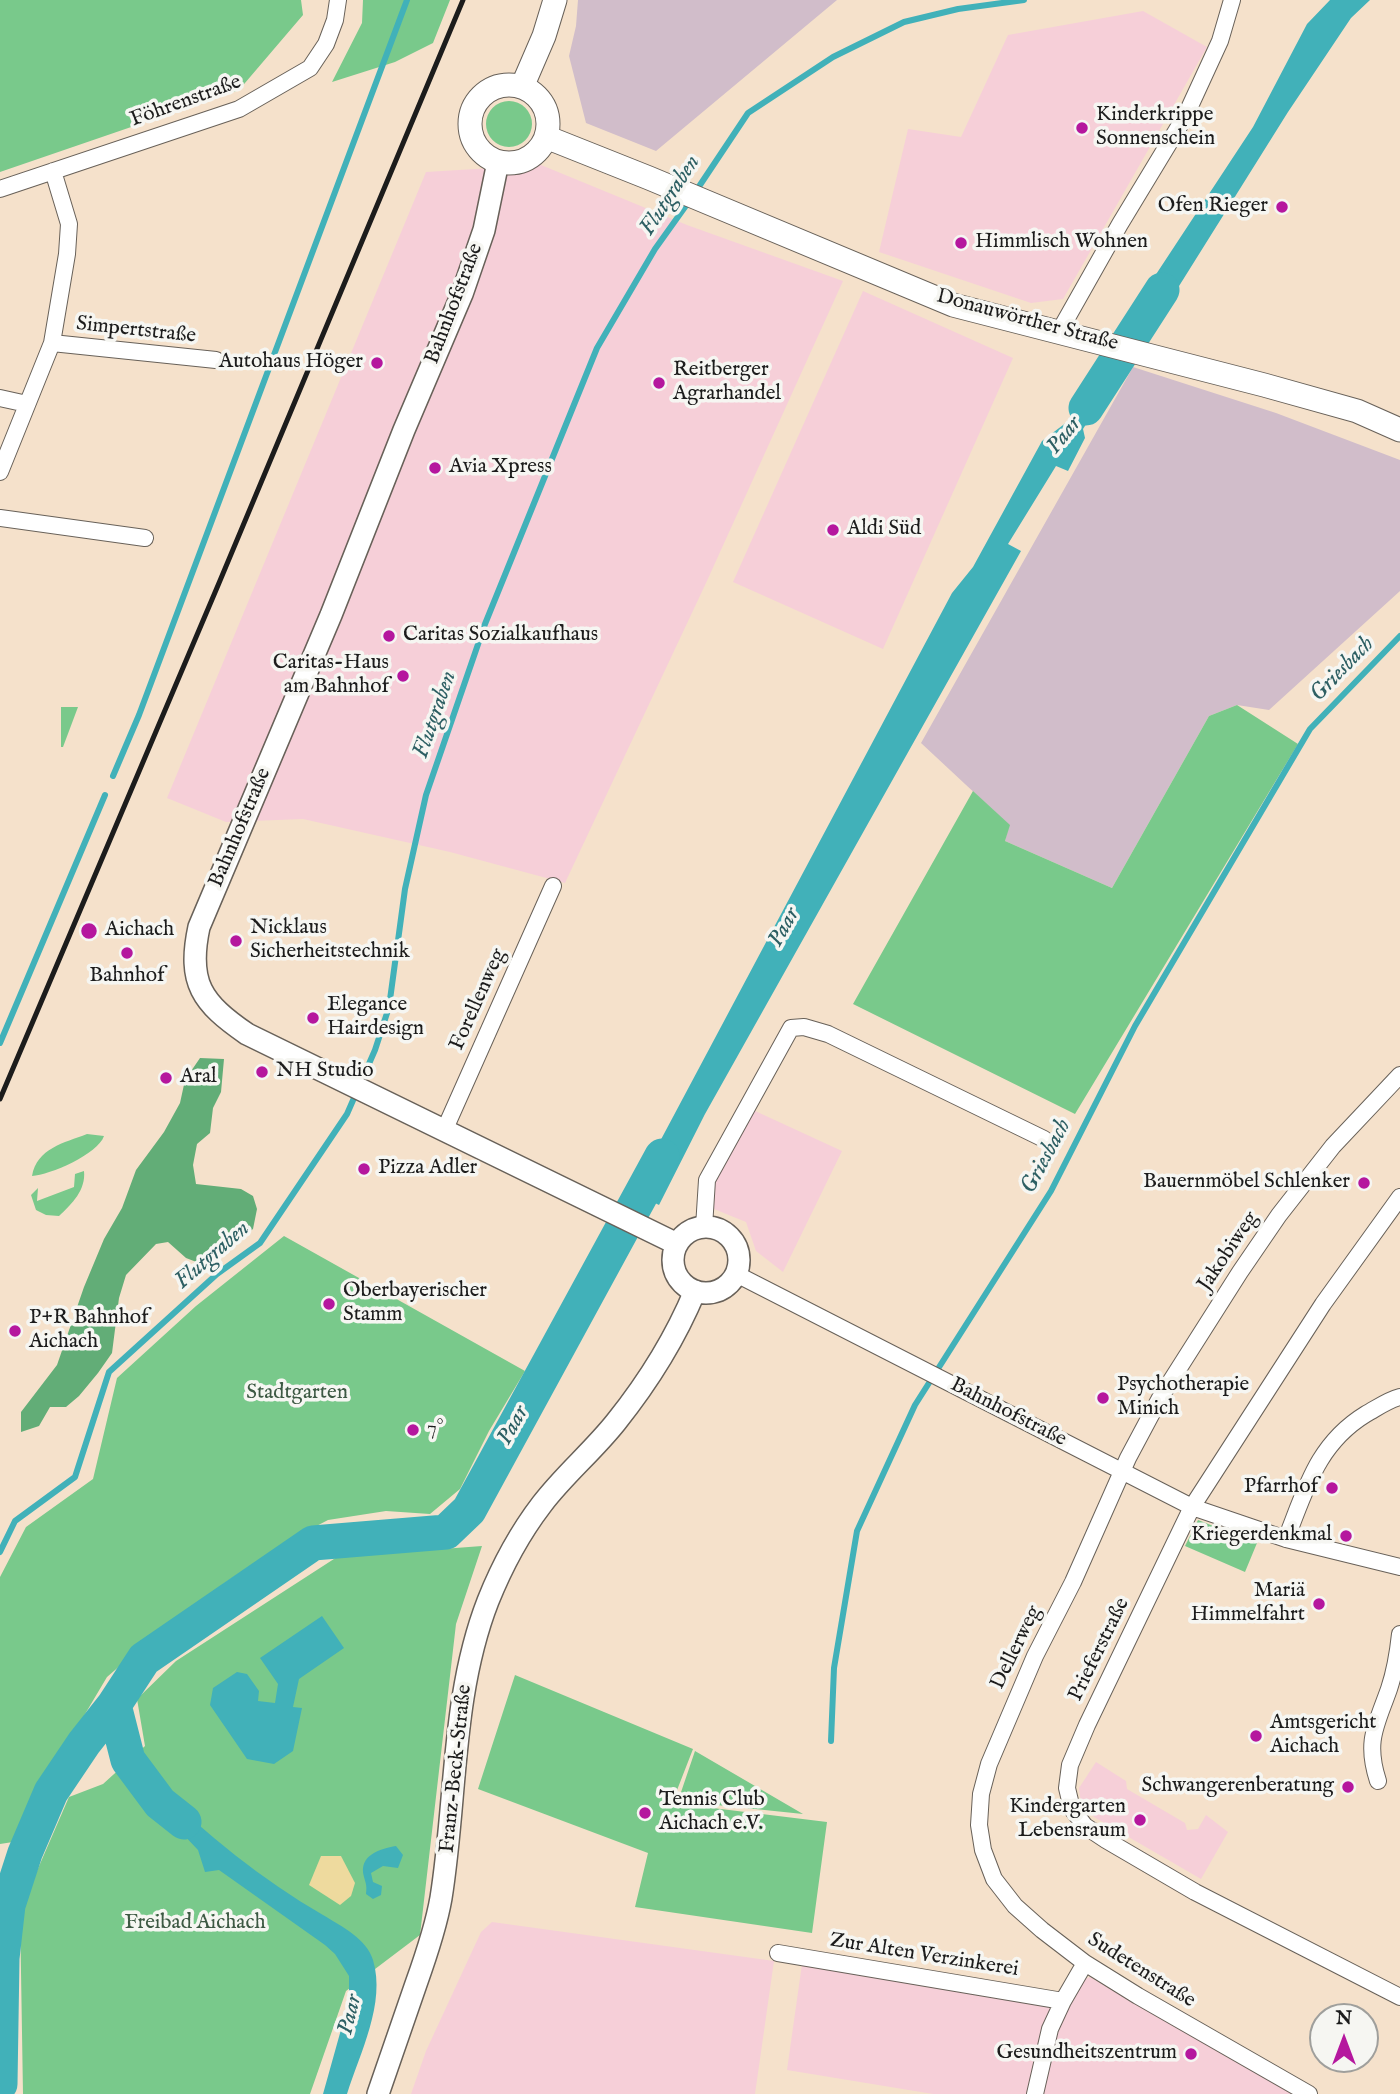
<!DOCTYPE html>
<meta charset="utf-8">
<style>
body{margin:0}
#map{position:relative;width:1400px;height:2094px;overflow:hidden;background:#f5e1cb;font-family:"IM FELL English",serif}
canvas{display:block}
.north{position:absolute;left:1309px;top:2003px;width:70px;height:70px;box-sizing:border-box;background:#f6f6f2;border:2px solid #9f9f9c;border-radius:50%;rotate:0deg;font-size:19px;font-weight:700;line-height:28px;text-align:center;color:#1c1c1c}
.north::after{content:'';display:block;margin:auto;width:24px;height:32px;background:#b5179e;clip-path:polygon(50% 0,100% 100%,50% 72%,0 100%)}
</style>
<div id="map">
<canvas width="1400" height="2094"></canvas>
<div class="north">N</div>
</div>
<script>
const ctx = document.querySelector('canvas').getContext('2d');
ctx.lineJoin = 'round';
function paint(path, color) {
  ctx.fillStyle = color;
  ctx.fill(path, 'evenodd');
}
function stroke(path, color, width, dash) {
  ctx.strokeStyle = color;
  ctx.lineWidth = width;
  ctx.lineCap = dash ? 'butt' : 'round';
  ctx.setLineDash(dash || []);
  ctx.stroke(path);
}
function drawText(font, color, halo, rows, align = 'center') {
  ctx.font = font + ' "IM FELL English",serif';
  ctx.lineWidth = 7;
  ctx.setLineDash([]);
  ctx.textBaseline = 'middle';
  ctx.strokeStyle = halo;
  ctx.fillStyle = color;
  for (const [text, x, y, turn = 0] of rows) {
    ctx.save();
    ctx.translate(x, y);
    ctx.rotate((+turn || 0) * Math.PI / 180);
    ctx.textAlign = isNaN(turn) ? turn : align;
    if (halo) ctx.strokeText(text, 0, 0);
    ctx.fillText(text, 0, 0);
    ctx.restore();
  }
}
const built = new Path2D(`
 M1143 11 1207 47 1063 299 1031 303 879 252 908 129 961 137 1008 35Z
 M541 165 687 225 843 281 706 583 565 883 450 852 303 819 226 822 167 798 426 172Z
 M863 291 1013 358 883 649 733 582Z
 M753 1110 842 1151 783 1272 756 1251 746 1222 714 1209V1181Z
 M1096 1762 1126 1781 1127 1789 1185 1823 1187 1830 1198 1829 1206 1815 1228 1832 1201 1879 1094 1817 1081 1803 1079 1788Z
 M492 1922 774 1961 755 2094H411L426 2051 481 1932Z
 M802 1964 1034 2002 1090 1977 1292 2094H933L787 2070Z`);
const industrial = new Path2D(`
 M578 0H837L656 151 586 123 569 56 576 26Z
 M1133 367 1276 413 1400 460V591L1269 710 1237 705 1209 716 1112 888 1005 841 1009 825 921 743Z`);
const green = new Path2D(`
 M0 0H301L303 15 239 90 0 172Z
 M363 0H450L433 43 395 62 332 82 362 23Z
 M486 124a23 23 0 1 1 46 0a23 23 0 1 1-46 0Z
 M1237 705 1298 744 1075 1114 853 1004 973 791 1010 825 1005 841 1112 888 1209 716Z
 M61 707H78L63 747H61Z
 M87 1134 104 1136C98 1154 50 1175 32 1176 37 1148 64 1143 87 1134Z
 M84 1171C86 1190 72 1204 59 1216L46 1215 36 1210 31 1195 38 1188 37 1201 74 1187 75 1174Z
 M284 1236 525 1371 489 1431 460 1489 430 1514 386 1511 328 1520 286 1542 226 1582 152 1638 107 1677 72 1736 13 1842 0 1844V1577L26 1527 93 1479 117 1378 196 1306Z
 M1198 1520 1257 1543 1245 1572 1185 1546Z
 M482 1546 456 1624 420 1935 346 1991 310 2094H23L20 1910 69 1797 103 1784 145 1746 137 1699 176 1661 337 1557Z
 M515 1675 693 1749 672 1803 827 1822 812 1933 635 1907 648 1853 478 1789Z
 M695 1751 803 1814 678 1801Z`);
const forest = new Path2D(`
 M200 1058 224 1059 221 1092 213 1108 210 1133 197 1144 193 1165 196 1184 241 1189 253 1196 257 1209 253 1229 216 1256 199 1263 186 1258 168 1242 156 1244 126 1275 119 1298 112 1353 98 1373 79 1396 66 1407H50L39 1426 21 1432V1412L57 1365 84 1287 104 1239 122 1208 136 1170 164 1132 180 1103 185 1080Z`);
const sand = new Path2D(`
 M321 1856H341L355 1883 351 1896 340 1905 309 1885Z`);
const water = new Path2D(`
 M1330 0H1370L1351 18 1288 112 1149 334 1122 326 1253 127 1307 24Z
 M1103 366 1121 370 1083 429 1085 438 1068 471 1056 466 1008 544 1021 551 705 1114 659 1205 633 1192 952 593 973 567 1042 441 1067 422Z
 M322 1616 344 1648 299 1679 293 1707 302 1708 293 1751 274 1764 247 1759 210 1705 213 1688 237 1672 247 1674 259 1691 258 1701 275 1703 278 1684 260 1658Z
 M155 1785C207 1835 261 1879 323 1915 341 1926 367 1939 373 1960 386 2003 360 2053 347 2094H323L349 2001V1976L335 1954 325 1945 219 1870 205 1872 198 1850 146 1795Z
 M396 1846 403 1855 398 1868 383 1866 371 1873 373 1882 382 1886 381 1895 373 1899 366 1894C367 1886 366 1884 364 1877 358 1855 380 1849 396 1846Z`);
const stream = new Path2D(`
 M696 191 748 113 833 57 904 22 958 9 1024 0
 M113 776 139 715 407 0
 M0 1043 105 795
 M0 1552 15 1521 75 1477 109 1372 217 1274 260 1243 347 1114 375 1050 389 1007 405 889 426 795 485 624 597 348 655 249 690 200
 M831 1741 834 1668 857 1531 915 1405 1051 1191 1135 1026 1310 729 1400 636`);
const river = new Path2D(`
 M1086 408 1162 290
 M184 1822 160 1803 128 1760 114 1705 144 1659 313 1543 446 1532 469 1510 662 1156
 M0 2084 2 1958 8 1905 25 1853 51 1792 84 1743 114 1705`);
const minor = new Path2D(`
 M0 189 239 109 310 68 326 44 335 20 338 0
 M1059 332 1120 224 1186 115 1220 41 1232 0
 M52 343 216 360
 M0 398 27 404
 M0 472 52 343 67 254 69 224 53 171
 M0 518 145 538
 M444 1131 553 886
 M1400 1197 1323 1304 1192 1507 1087 1725 1070 1765 1067 1788 1072 1809 1085 1826 1106 1840 1195 1892 1400 1997
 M704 1227 707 1180 791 1028 804 1027 828 1034 1044 1139
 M736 1274 1192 1507 1286 1539 1400 1567
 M1286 1539C1306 1489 1317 1444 1366 1414 1377 1408 1388 1400 1400 1397
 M1378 1781C1365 1741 1376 1726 1389 1689 1395 1671 1398 1653 1400 1634
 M778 1953 1063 2001 1085 1963
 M1035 2094 1050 2029 1063 2001
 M1309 2094 1138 1996 1085 1963 1042 1930 1015 1906 994 1879 983 1850 979 1825 981 1794 989 1764 1035 1656 1073 1582 1128 1458 1160 1398 1240 1272 1279 1215 1333 1146 1400 1075`);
const tertiary = new Path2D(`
 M498 162 484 230 462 294 404 430 331 615 199 927C187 983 202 1003 247 1034L677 1244
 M673 1260a33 33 0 1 1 66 0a33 33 0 1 1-66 0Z
 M378 2094C391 2057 403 2021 416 1984 426 1956 436 1927 441 1898 457 1799 451 1696 488 1601 502 1566 519 1534 542 1504 564 1475 593 1451 616 1422 648 1382 675 1339 695 1291`);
const secondary = new Path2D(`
 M470 124a39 39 0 1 1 78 0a39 39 0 1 1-78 0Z
 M522 87 544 36 555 0
 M546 137 649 178 953 305 1264 385 1357 411 1400 430`);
const rail = new Path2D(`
 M0 1099 219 583 463 0`);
const markers = [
 [1082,128,7,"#b5179e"],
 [1282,207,7,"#b5179e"],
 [961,243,7,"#b5179e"],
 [377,363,7,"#b5179e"],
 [659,383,7,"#b5179e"],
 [435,468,7,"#b5179e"],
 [833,530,7,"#b5179e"],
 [389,636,7,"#b5179e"],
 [403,676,7,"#b5179e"],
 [89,931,9,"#b5179e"],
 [236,941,7,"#b5179e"],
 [127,953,7,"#b5179e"],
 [313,1018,7,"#b5179e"],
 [262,1072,7,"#b5179e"],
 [166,1078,7,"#b5179e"],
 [364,1169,7,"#b5179e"],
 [1364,1183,7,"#b5179e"],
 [329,1304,7,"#b5179e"],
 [15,1331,7,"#b5179e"],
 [1103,1398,7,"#b5179e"],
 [413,1430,7,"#b5179e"],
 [1332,1488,7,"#b5179e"],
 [1346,1536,7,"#b5179e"],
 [1319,1604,7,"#b5179e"],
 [1256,1736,7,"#b5179e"],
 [1348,1787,7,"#b5179e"],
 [645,1813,7,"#b5179e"],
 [1140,1820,7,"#b5179e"],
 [1191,2054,7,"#b5179e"]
];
const streetNames = [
 ["Föhrenstraße",186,102,-20],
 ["Bahnhofstraße",455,304,-69],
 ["Donauwörther Straße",1027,321,15],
 ["Simpertstraße",136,331,6],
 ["Bahnhofstraße",241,828,-67],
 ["Forellenweg",479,1000,-66],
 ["Jakobiweg",1229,1252,-56],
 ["Bahnhofstraße",1008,1413,27],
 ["Dellerweg",1017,1648,-64],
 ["Prieferstraße",1100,1650,-64],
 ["Franz-Beck-Straße",457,1769,-84],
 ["Zur Alten Verzinkerei",924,1956,9],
 ["Sudetenstraße",1141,1971,32]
];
const poiNames = [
 ["Kinderkrippe",1096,116],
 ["Sonnenschein",1096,140],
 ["Ofen Rieger",1268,207,"right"],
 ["Himmlisch Wohnen",975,243],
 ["Autohaus Höger",363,363,"right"],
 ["Reitberger",673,371],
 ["Agrarhandel",673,395],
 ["Avia Xpress",449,468],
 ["Aldi Süd",847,530],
 ["Caritas Sozialkaufhaus",403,636],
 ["Caritas-Haus",389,664,"right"],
 ["am Bahnhof",389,688,"right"],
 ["Nicklaus",250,929],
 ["Sicherheitstechnik",250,953],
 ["Aichach",105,931],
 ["Bahnhof",127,977,"center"],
 ["Elegance",327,1006],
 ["Hairdesign",327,1030],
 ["NH Studio",276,1072],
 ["Aral",180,1078],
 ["Pizza Adler",378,1169],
 ["Bauernmöbel Schlenker",1350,1183,"right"],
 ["Oberbayerischer",343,1292],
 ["Stamm",343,1316],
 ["P+R Bahnhof",29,1319],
 ["Aichach",29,1343],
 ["Psychotherapie",1117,1386],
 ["Minich",1117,1410],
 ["7°",427,1430],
 ["Pfarrhof",1318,1488,"right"],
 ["Kriegerdenkmal",1332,1536,"right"],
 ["Mariä",1305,1592,"right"],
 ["Himmelfahrt",1305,1616,"right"],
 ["Amtsgericht",1270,1724],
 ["Aichach",1270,1748],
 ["Schwangerenberatung",1334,1787,"right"],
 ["Tennis Club",659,1801],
 ["Aichach e.V.",659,1825],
 ["Kindergarten",1126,1808,"right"],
 ["Lebensraum",1126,1832,"right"],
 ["Gesundheitszentrum",1177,2054,"right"]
];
const parkNames = [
 ["Stadtgarten",297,1394],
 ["Freibad Aichach",195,1924]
];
const waterNames = [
 ["Flutgraben",671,196,-57],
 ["Paar",1065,436,-51],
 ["Griesbach",1343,670,-46],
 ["Flutgraben",436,715,-71],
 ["Paar",785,928,-61],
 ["Griesbach",1047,1157,-62],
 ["Flutgraben",213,1256,-41],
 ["Paar",514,1426,-61],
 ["Paar",351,2015,-76]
];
paint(built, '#f6cfd8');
paint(industrial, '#d1bdca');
paint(green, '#79c98b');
paint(forest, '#62ad77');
paint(sand, '#eeda9e');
paint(water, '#41b1b9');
stroke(stream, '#41b1b9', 6);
stroke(river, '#41b1b9', 35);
stroke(minor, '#686159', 18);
stroke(tertiary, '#686159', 24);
stroke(secondary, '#686159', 25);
stroke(minor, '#fff', 16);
stroke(tertiary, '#fff', 21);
stroke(secondary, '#fff', 23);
stroke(rail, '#1c1c1c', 5);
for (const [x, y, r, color] of markers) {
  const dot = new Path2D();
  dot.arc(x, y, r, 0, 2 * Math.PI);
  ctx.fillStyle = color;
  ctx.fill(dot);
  stroke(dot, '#f6f6f2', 2.5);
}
drawText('21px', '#1c1c1c', '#f6f6f2', streetNames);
drawText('21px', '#1c1c1c', '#f6f6f2', poiNames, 'left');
drawText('21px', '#3d5943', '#f6f6f2', parkNames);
drawText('italic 23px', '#2d5f63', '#f6f6f2', waterNames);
</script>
